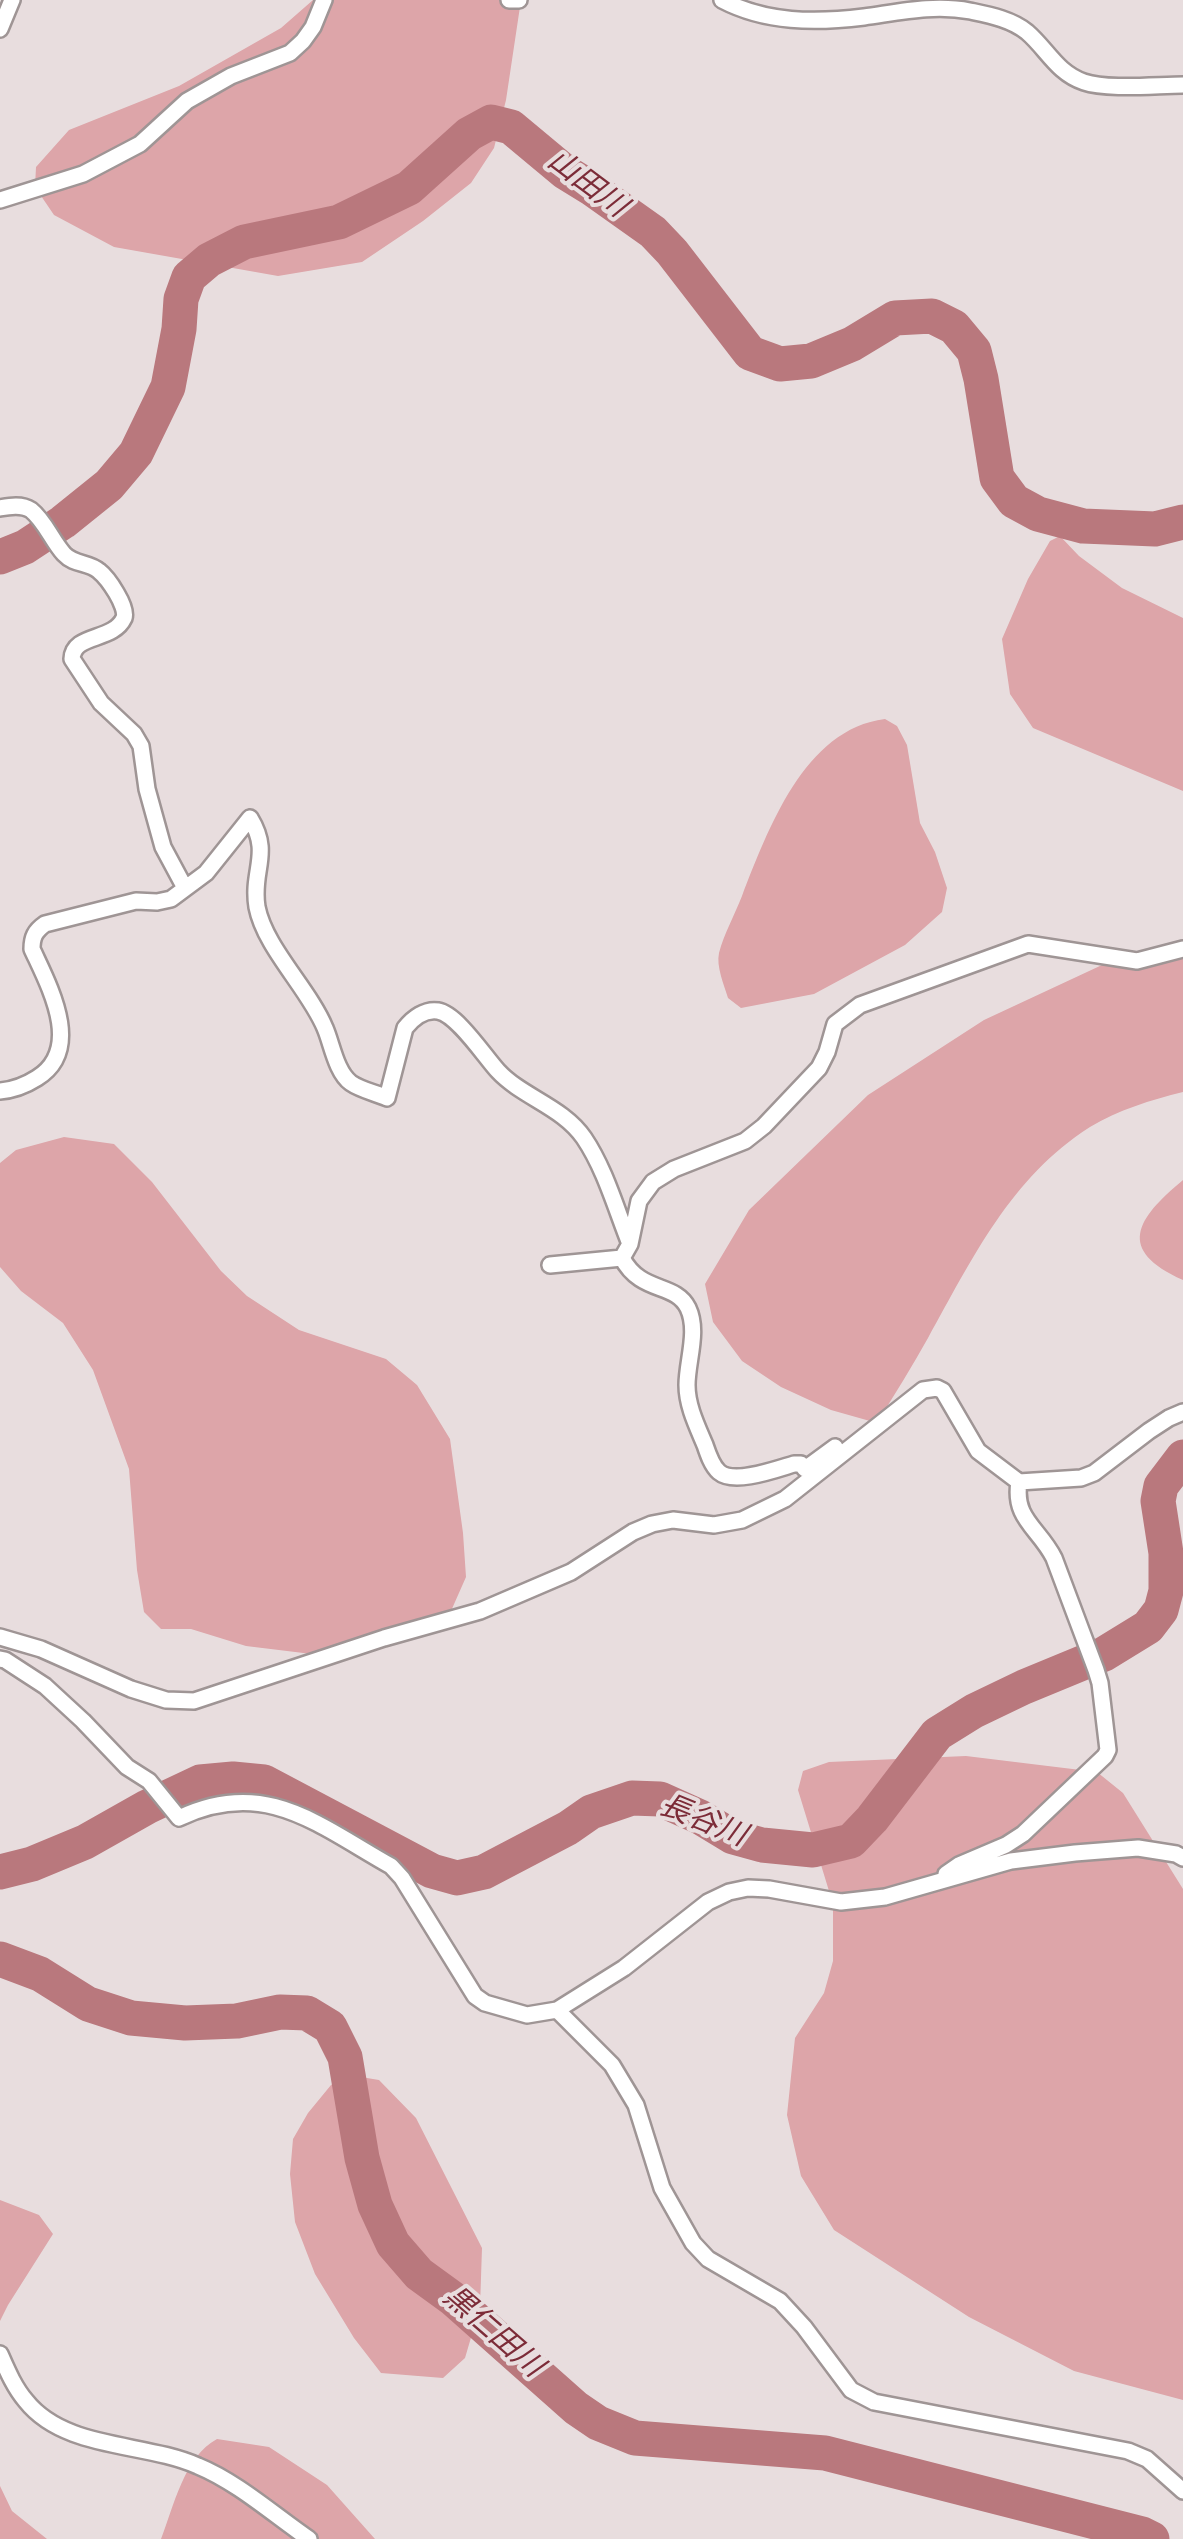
<!DOCTYPE html>
<meta charset="utf-8">
<style>
body{margin:0}
canvas{display:block;background:#e8ddde}
</style>
<canvas width="1183" height="2539"></canvas>
<script>
const ctx = document.querySelector('canvas').getContext('2d');
ctx.lineJoin = 'round';
function paint(path, color) {
  ctx.fillStyle = color;
  ctx.fill(path, 'evenodd');
}
function stroke(path, color, width, dash) {
  ctx.strokeStyle = color;
  ctx.lineWidth = width;
  ctx.lineCap = dash ? 'butt' : 'round';
  ctx.setLineDash(dash || []);
  ctx.stroke(path);
}
function drawText(font, color, halo, rows, align = 'center') {
  ctx.font = font + ' "Open Sans","Noto Sans JP",sans-serif';
  ctx.lineWidth = 8;
  ctx.setLineDash([]);
  ctx.textBaseline = 'middle';
  ctx.strokeStyle = halo;
  ctx.fillStyle = color;
  for (const [text, x, y, turn = 0] of rows) {
    ctx.save();
    ctx.translate(x, y);
    ctx.rotate((+turn || 0) * Math.PI / 180);
    ctx.textAlign = isNaN(turn) ? turn : align;
    if (halo) ctx.strokeText(text, 0, 0);
    ctx.fillText(text, 0, 0);
    ctx.restore();
  }
}
const green = new Path2D(`
 M313 0H521L506 100 494 148 471 183 423 221 362 262 278 276 114 247 54 215 35 187 36 167 69 130 179 86 281 28Z
 M1060 536 1079 556 1122 588 1183 618V791L1033 728 1010 694 1002 639 1028 579 1050 541Z
 M885 719 897 726 907 745 920 823 935 852 947 888 942 912 905 945 814 994 741 1008 728 998C724 985 716 966 719 953 724 934 735 914 742 896 768 830 804 729 885 719Z
 M1183 939V1092C1151 1100 1118 1110 1090 1127 1011 1177 972 1259 928 1338 912 1367 894 1395 877 1423L831 1410 781 1387 742 1361 713 1322 705 1284 749 1210 868 1095 984 1020 1102 965Z
 M64 1137 114 1144 152 1182 221 1271 247 1296 299 1330 386 1359 417 1385 450 1439 463 1533 466 1577 451 1611 397 1644 328 1656 246 1646 191 1629H161L144 1612 137 1570 129 1469 93 1370 63 1323 21 1291 0 1267V1163L16 1150Z
 M1183 1180V1280C1116 1250 1136 1219 1183 1180Z
 M966 1756 1097 1772 1123 1793 1183 1889V2400L1074 2371 969 2317 834 2230 801 2176 787 2115 795 2038 824 1993 833 1961V1904L798 1790 803 1771 829 1762Z
 M355 2076 379 2080 416 2118 482 2248 480 2307 465 2358 443 2378 381 2373 354 2338 315 2274 295 2222 290 2174 293 2139 308 2113 331 2085 344 2078Z
 M0 2200 39 2215 53 2234 8 2305 0 2321Z
 M217 2439 269 2447 327 2485 375 2539H161C174 2506 184 2457 217 2439Z
 M0 2486 12 2511 47 2539H0Z`);
const river = new Path2D(`
 M0 557 25 547 63 522 109 485 136 453 168 387 179 329 181 299 189 277 209 260 244 242 339 222 409 188 469 134 491 122 511 127 565 172 591 188 653 232 672 252 750 353 780 364 811 361 852 344 895 318 932 316 954 327 974 351 981 379 997 478 1014 501 1038 514 1083 526 1155 529 1183 522
 M0 1872 32 1864 85 1842 147 1807 200 1782 233 1779 264 1782 432 1871 457 1878 484 1872 568 1828 591 1812 632 1798 660 1799 700 1817 733 1837 762 1845 813 1850 851 1841 872 1819 937 1734 974 1711 1024 1687 1104 1654 1148 1627 1161 1610 1166 1591V1553L1158 1501 1161 1486 1183 1457
 M0 1959 40 1974 88 2004 131 2018 185 2023 237 2021 280 2012 307 2013 330 2027 345 2057 362 2158 375 2205 393 2244 419 2274 452 2298 576 2408 598 2423 635 2438 825 2453 1142 2534 1152 2539`);
const street = new Path2D(`
 M509 0H519
 M722 0C766 23 815 23 864 17 900 12 934 4 970 11 989 15 1011 19 1027 32 1047 49 1057 73 1084 82 1107 90 1157 85 1183 85
 M0 29 12 0
 M0 200 83 174 140 144 187 101 231 76 290 53 303 41 313 27 324 0
 M0 508C10 506 22 504 31 510 45 521 52 541 64 554 74 565 89 562 99 571 108 578 128 607 124 618 113 642 73 633 72 659L101 703 134 734 141 746 147 789 163 847 185 888
 M0 1091C13 1090 26 1085 37 1078 84 1049 49 986 32 949 32 937 35 931 45 924L136 901 157 902 171 899 206 873 250 818C272 854 251 870 257 907 265 948 309 989 325 1028 332 1044 336 1072 351 1083 361 1090 376 1093 387 1098L405 1028C413 1018 425 1009 438 1011 457 1014 485 1057 498 1071 522 1097 563 1107 584 1138 605 1169 616 1209 630 1244
 M622 1258C641 1294 675 1282 688 1308 699 1331 687 1361 687 1385 687 1406 697 1426 705 1445 708 1454 712 1466 719 1472 734 1485 777 1469 794 1464H801L805 1469 835 1447
 M550 1265 622 1258 630 1244 639 1201 653 1182 674 1169 745 1141 764 1126 819 1068 827 1052 835 1024 860 1005 1028 944 1137 961 1183 949
 M0 1637 41 1649 131 1689 166 1700 194 1701 384 1638 480 1611 571 1572 633 1532 652 1524 673 1520 714 1525 742 1520 785 1499 923 1390 937 1388 943 1391 978 1451 1019 1482 1081 1478 1094 1473 1149 1431 1169 1418 1183 1412
 M0 1659 5 1660 45 1686 83 1721 127 1767 149 1781 179 1818C265 1777 318 1825 391 1866L402 1878 475 1996 485 2003 527 2015 557 2010 624 1968 708 1902 729 1892 748 1888 769 1889 841 1902 885 1897 1011 1861 1075 1853 1138 1848 1176 1854 1183 1858
 M946 1874 959 1865 1006 1845 1023 1834 1105 1756 1108 1750 1100 1683 1096 1670 1054 1558C1039 1528 1013 1519 1019 1482
 M557 2010 612 2065 636 2105 662 2188 693 2243 708 2259 780 2301 804 2327 851 2390 874 2402 1128 2451 1147 2459 1183 2491
 M0 2354C7 2370 14 2387 26 2401 65 2450 144 2442 198 2466 237 2482 274 2515 309 2539`);
const waterNames = [
 ["山田川",587,184,37],
 ["長谷川",703,1821,22],
 ["黒仁田川",493,2332,41]
];
paint(green, '#dda5a9');
stroke(river, '#b9787d', 35);
stroke(street, '#9f9595', 20);
stroke(street, '#fff', 15);
drawText('italic 30px', '#7c2c38', '#e8ddde', waterNames);
</script>
